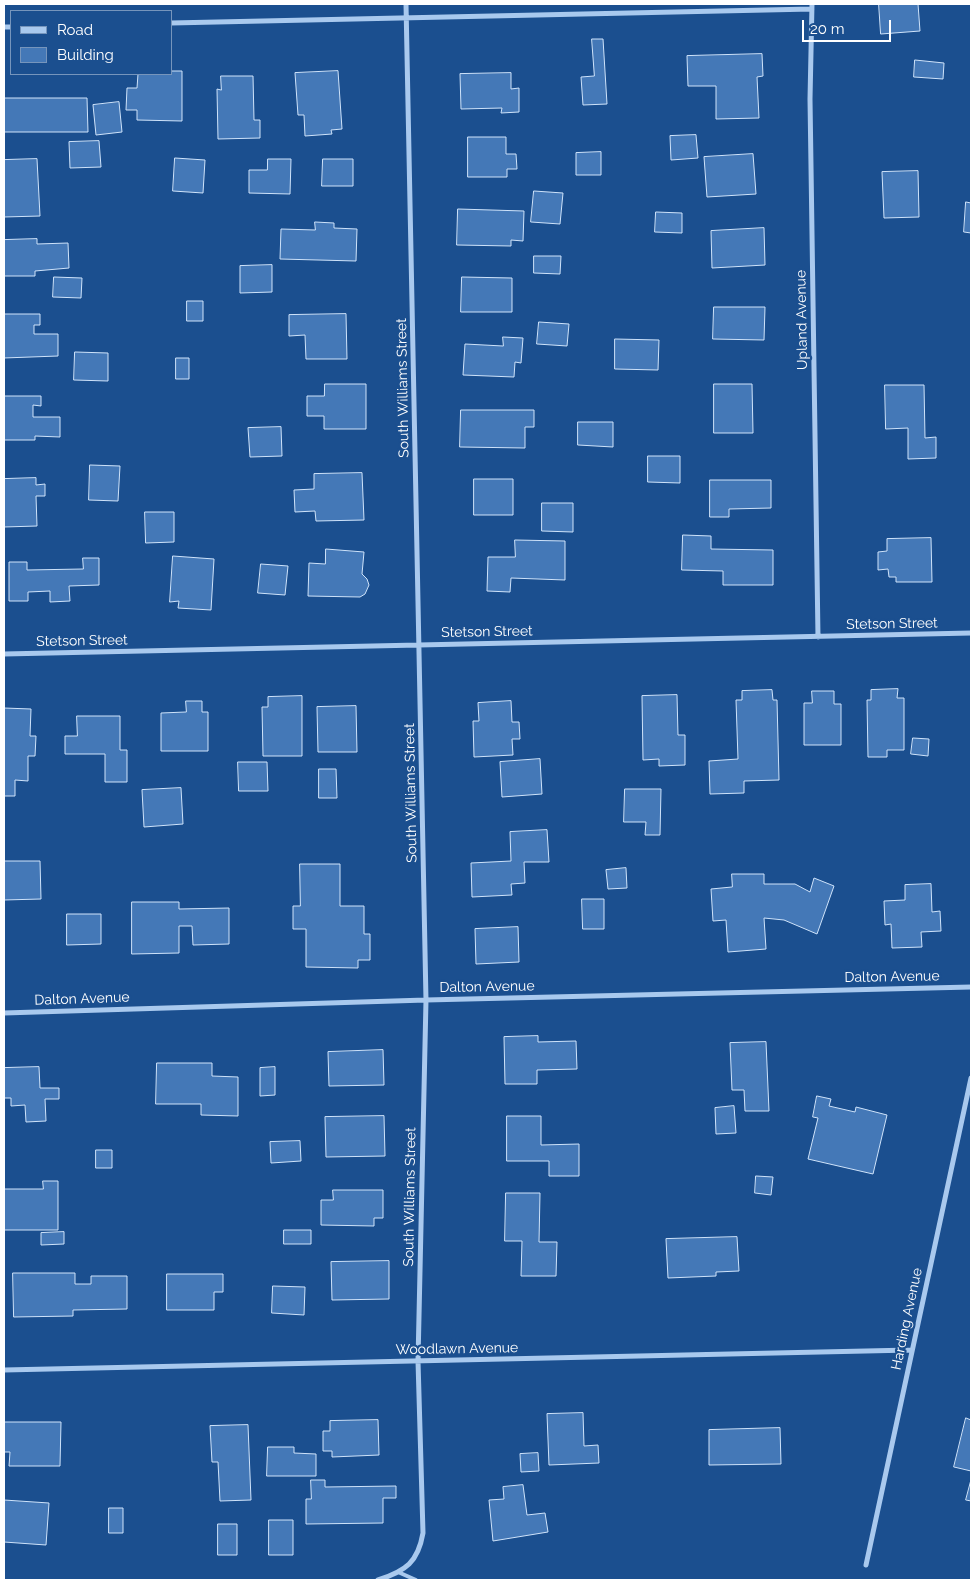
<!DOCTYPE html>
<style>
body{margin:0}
#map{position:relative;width:975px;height:1584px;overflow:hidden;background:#1b4f8f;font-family:Raleway,sans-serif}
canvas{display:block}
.frame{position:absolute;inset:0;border:5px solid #fff;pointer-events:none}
.legend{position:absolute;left:10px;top:10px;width:162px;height:65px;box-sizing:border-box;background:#1b4f8f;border:1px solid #7695bc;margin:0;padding:6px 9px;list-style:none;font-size:15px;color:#fff}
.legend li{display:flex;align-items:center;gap:10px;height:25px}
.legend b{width:25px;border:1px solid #7695bc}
.scale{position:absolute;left:802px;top:20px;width:89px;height:22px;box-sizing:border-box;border:2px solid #fff;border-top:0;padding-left:6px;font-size:15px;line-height:18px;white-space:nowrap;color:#fff;-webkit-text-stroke:4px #1b4f8f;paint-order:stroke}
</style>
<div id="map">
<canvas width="975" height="1584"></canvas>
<div class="frame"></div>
<ul class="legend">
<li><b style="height:6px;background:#a9c9ee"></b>Road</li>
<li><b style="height:14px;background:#4478b7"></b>Building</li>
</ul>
<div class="scale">20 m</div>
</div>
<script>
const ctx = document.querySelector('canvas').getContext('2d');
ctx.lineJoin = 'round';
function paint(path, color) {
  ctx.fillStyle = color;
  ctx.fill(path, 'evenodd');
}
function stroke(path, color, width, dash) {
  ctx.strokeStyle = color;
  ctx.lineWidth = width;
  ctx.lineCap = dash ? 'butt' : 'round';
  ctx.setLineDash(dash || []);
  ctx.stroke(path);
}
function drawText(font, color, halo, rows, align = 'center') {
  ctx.font = font + ' Raleway,sans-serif';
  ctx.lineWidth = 4.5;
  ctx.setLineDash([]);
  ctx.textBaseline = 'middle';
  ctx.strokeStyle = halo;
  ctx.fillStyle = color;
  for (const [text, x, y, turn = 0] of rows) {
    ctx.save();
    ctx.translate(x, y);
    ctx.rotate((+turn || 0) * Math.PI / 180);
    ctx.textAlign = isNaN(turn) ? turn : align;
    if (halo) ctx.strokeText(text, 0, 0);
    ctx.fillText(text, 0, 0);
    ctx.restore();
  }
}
const building = new Path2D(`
 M879 4H918L920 31 881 34Z
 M592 39H603L607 104 583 105 581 77 594 76Z
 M762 54 763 76 757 77 759 118 716 119V86H688L687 56Z
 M915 60 944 63 943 79 914 77Z
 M171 71H182V121L137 120V110H126L127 88H137L138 74H171Z
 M338 71 342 129 331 130 332 134 305 136 304 115H298L295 73Z
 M511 73V89L519 88V112L501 113 502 108 461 109 460 74Z
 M221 76H253L254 120H260V138L218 139 217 89 221 90Z
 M4 98H87L88 132H4Z
 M119 102 122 132 96 135 93 105Z
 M696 135 698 158 671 160 670 136Z
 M468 137H506V154H516L517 169H507V177H468Z
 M99 141 101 167 70 168 69 142Z
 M601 152V175H576V153Z
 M753 154 756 194 707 197 704 157Z
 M175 158 205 160 203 193 173 191Z
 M37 159 40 216 4 217V160Z
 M268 159H291L290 194 249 193V170H267Z
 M323 159H353V186H322Z
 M918 171 919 217 884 218 882 172Z
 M534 191 563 193 560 224 531 222Z
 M966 202 971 203V233L964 232Z
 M458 209 524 211 523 241 511 240V246L457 245Z
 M656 212 682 213V233L655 232Z
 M315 222 334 223V228L357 229 356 261 280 259 281 229 315 230Z
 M764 228 765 265 712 268 711 231Z
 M37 239V244L68 243 69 268 35 271V276H4V240Z
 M534 256H561L560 274 534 273Z
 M272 265V292L240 293V266Z
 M54 277 82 278 81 298 53 297Z
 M462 277 512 278V312H461Z
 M187 301H203V321H187Z
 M714 307H765L764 340 713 339Z
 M4 314H40V325H34V334H58V356L4 358Z
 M346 314 347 359H306L305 335 289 336V315Z
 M539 322 569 324 567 346 537 344Z
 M503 337 523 338 521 363 515 362 514 377 463 375 465 344 503 346Z
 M615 339 659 340 658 370 615 369Z
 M75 352 108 353V381L74 380Z
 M176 358H189V379H176Z
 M325 384H366V429H324V416H307V396H324Z
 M714 384H752L753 433H714Z
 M885 385H924L925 438 936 437V458L908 459V428L886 429Z
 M4 396H41V406L33 405V417H60V437L35 436V440H4Z
 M461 410H534V427H525V448L460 447Z
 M578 422H613V447L578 445Z
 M281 427 282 456 250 457 248 428Z
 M648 456H680V483L648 482Z
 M90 465 120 466 118 501 89 500Z
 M362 473 364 520 316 521 315 511 295 512 294 490 314 489V474Z
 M36 478V485L45 484V496H36L37 526 4 527V479Z
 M474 479H513V515H474Z
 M710 480H771V508L729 509V517H710Z
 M542 503H573V532L542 531Z
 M145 512H174V542L146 543Z
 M683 535 711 536V549L773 550V585H723V571L682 570Z
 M931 538 932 582H896V577H889L888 569 878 570V552L887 551V539Z
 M515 540 565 541V580L511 578 510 592 487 591 488 557H515Z
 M326 549 364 552 362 574 367 579 369 585 365 594 360 597 308 596 309 563 325 564Z
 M173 556 214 559 211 610 178 608 179 601 170 602Z
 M83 558H99V585L69 586 70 601 50 602V591L28 592V601H9V562H27V570L83 569Z
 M261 564 288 566 285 595 258 593Z
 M898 689 897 698H904V750H887V757H868L867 700H871V690Z
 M772 690 773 700H777L779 780 744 781V793L710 794 709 761 738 759 736 700H742V691Z
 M812 691H834V704H841V745H804V703H812Z
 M677 695 678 735H685V765L659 766V759L643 760 642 696Z
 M302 696V756H263L262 707H268V697Z
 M186 701H202V712H208V751H161V713L186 712Z
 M511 701 512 722H519L520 739H512L513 755 474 757 473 721H479L478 703Z
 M356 706 357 752H318L317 707Z
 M4 708 31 709 30 736H36L35 756H28V781L15 780V796H4Z
 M77 716H120V750H127V782H105V754H65V736H77Z
 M913 738 929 739 928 756 911 754Z
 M540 759 542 794 502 797 500 762Z
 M238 762H267L268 791H239Z
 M319 769H336L337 798H319Z
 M181 788 183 824 144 827 142 790Z
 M625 789H661L660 835H645L646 822H624Z
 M547 830 549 862H524L525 883 511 884 512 895 472 897 471 863 511 861 510 832Z
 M4 861H40L41 899 4 900Z
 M300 864H340V906H364V934H370V960H358V968L306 967V929H293V906H300Z
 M626 868 627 888 608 889 606 870Z
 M732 874H764V884H795L810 892 814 878 834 886 817 934 784 920 764 918 766 949 728 952 726 920 713 921 711 889 732 887Z
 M931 884 932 912 940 911 941 931 921 932 922 947 892 948 891 924 885 925 884 901 905 900V885Z
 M582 899H604V929H583Z
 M132 902H179V909L229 908V944L193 945 192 926H179V953L132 954Z
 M67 914H101V944L67 945Z
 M518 927 519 962 476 964 475 929Z
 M538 1036V1042L576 1041 577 1069 537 1070V1084H505L504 1037Z
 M766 1042 769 1111H745L744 1090H732L730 1043Z
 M383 1050 384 1085 329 1086 328 1052Z
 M157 1063H212V1076L238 1077V1116L201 1115V1104H156Z
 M39 1067 40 1088H59V1099H45L46 1121 26 1122 25 1105 11 1106V1098H4V1068Z
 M275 1067V1095L260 1096V1068Z
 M817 1096 831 1099 829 1106 855 1112 856 1107 887 1115 873 1174 808 1159 818 1118 813 1117Z
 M734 1106 736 1133 716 1134 715 1108Z
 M384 1116 385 1156 326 1157 325 1117Z
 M507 1116H541V1145L579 1144V1176H549V1161H507Z
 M300 1141 301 1161 271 1163 270 1142Z
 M96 1150H112V1168H96Z
 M756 1176 773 1177 771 1195 755 1193Z
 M43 1181H58V1230H4V1189H43Z
 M333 1190H383V1218H374V1226L321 1225V1200H333Z
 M506 1193H540L539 1242H557L556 1276H521L522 1241H505Z
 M284 1230H311V1244H284Z
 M64 1232V1244L41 1245V1233Z
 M737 1237 739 1271 716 1272V1276L668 1278 666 1239Z
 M389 1261V1299L332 1300 331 1262Z
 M13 1273H75V1284H91V1276H127V1309L73 1310V1316L14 1317Z
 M167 1274H223V1292H214V1310H167Z
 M273 1286 305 1287 304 1315 272 1313Z
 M583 1413 584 1446 598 1445 599 1463 549 1465 547 1414Z
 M966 1418 971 1420V1471L954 1467Z
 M378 1420 379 1455 332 1457V1451H323V1431H330V1421Z
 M4 1422H61L60 1466H9L10 1452H4Z
 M248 1425 251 1500 220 1501 218 1462H212L210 1426Z
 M780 1428 781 1464 709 1465V1430Z
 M268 1447H294V1453L316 1454V1476H267Z
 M538 1453 539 1471 521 1472 520 1454Z
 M311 1480H325V1487L396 1486V1498H383V1523L306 1524V1499H311Z
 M971 1480V1501L966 1500Z
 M523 1485 527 1515 545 1513 548 1532 493 1541 489 1500 504 1499 503 1487Z
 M4 1500 49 1503 46 1545 4 1542Z
 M109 1508H123V1533H109Z
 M269 1520H293V1555H269Z
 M218 1524H237V1555H218Z`);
const lane = new Path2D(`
 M398 1572 416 1580`);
const street = new Path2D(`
 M812 4 810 99 818 637
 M171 23 812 9
 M4 27H11
 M4 654 971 633
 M4 1013 426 1000 971 987
 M4 1370 911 1350
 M866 1565 971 1078
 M378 1580C406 1571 418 1562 423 1533L418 1361 426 1000 406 4`);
const streetNames = [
 ["Upland Avenue",802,320,-91],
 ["South Williams Street",403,388,-91],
 ["Stetson Street",892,624,-1],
 ["Stetson Street",487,632,-1],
 ["Stetson Street",82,641,-1],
 ["South Williams Street",411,793,-91],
 ["Dalton Avenue",892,977,-1],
 ["Dalton Avenue",487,987,-1],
 ["Dalton Avenue",82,999,-2],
 ["South Williams Street",410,1197,-89],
 ["Harding Avenue",907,1319,-78],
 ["Woodlawn Avenue",457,1349,-1]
];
paint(building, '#4478b7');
stroke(building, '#cfe3fa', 1);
stroke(lane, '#a9c9ee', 4);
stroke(street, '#a9c9ee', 5);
drawText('14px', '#fff', '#1b4f8f', streetNames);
</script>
